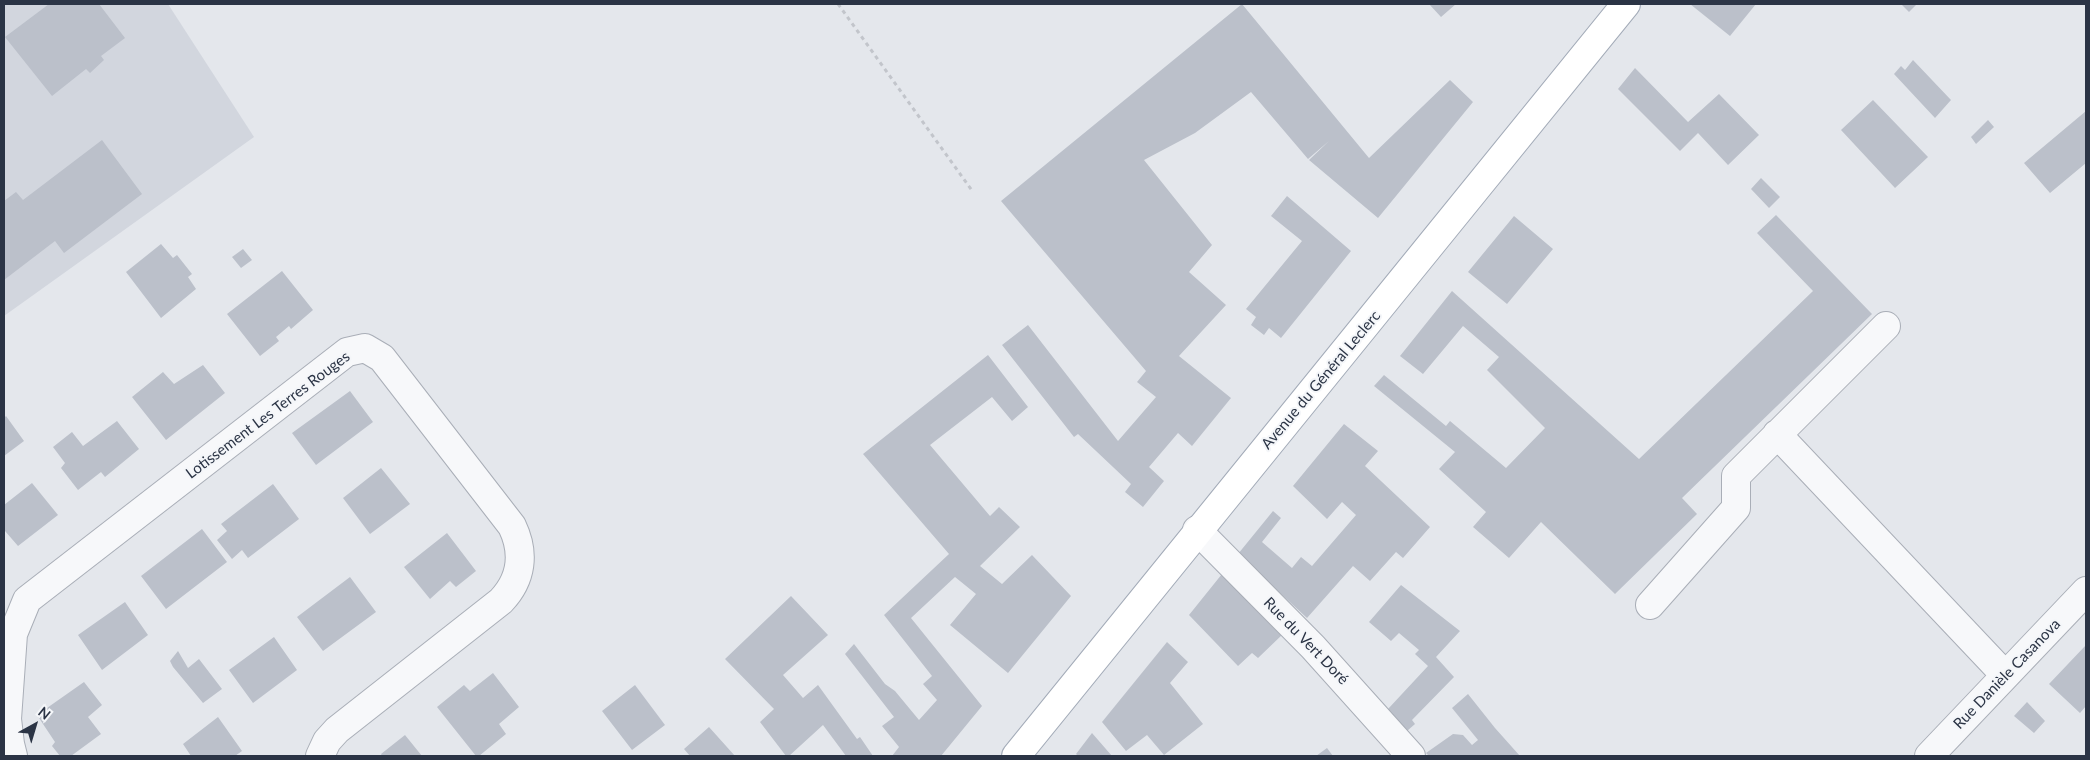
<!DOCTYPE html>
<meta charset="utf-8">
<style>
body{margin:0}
#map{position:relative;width:2090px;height:760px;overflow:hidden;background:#e4e7ec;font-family:Lato,sans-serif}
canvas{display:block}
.frame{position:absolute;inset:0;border:5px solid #2b3445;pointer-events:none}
.north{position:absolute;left:10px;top:700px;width:50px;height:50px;-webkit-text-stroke:4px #f4f6f9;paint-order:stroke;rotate:39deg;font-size:14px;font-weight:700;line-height:20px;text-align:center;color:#2b3445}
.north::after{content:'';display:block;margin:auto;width:18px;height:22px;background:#2b3445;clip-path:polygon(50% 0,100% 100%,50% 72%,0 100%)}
</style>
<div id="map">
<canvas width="2090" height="760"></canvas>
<div class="frame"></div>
<div class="north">N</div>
</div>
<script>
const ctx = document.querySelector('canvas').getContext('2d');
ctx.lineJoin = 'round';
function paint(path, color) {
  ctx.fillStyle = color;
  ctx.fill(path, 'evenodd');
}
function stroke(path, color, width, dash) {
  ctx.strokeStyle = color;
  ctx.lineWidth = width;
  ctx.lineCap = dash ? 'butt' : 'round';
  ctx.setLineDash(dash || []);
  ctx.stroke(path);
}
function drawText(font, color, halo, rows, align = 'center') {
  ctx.font = font + ' Lato,sans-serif';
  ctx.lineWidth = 4;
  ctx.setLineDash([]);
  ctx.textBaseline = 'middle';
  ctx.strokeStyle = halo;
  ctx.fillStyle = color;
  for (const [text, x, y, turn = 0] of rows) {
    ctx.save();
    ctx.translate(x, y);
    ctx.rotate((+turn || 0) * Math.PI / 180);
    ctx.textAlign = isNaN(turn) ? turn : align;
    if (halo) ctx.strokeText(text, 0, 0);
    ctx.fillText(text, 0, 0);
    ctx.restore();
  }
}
const built = new Path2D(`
 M4 4H168L254 137 4 316Z`);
const building = new Path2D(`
 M49 4H99L125 38 101 56 104 60 90 73 86 69 52 96 5 37Z
 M1242 4 1369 158 1450 80 1473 102 1378 218 1309 160 1329 141 1308 159 1251 92 1195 133 1144 160 1212 245 1189 272 1226 305 1179 356 1231 398 1192 446 1178 433 1149 467 1164 481 1143 507 1125 492 1131 484 1078 434 1074 437 1002 345 1028 325 1118 441 1156 397 1137 382 1146 371 1001 201Z
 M1429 4H1456L1441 17Z
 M1690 4H1756L1730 36Z
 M1901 4H1917L1909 12Z
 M1913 60 1951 100 1935 118 1894 74 1901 66 1905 70Z
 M1635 68 1688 122 1719 94 1759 135 1728 165 1698 133 1680 151 1618 89Z
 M1873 100 1928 157 1895 188 1841 130Z
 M2086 111V163L2050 193 2024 163Z
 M1988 120 1994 127 1976 144 1971 137Z
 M102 140 142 194 64 253 55 241 4 280V201L16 192 23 200Z
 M1761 178 1780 197 1769 208 1751 189Z
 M1287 196 1351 251 1281 338 1269 328 1264 335 1251 325 1256 317 1246 309 1302 241 1271 216Z
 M1776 215 1872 314 1682 498 1697 514 1615 594 1541 522 1509 558 1473 527 1486 512 1439 469 1455 452 1374 386 1384 375 1446 426 1450 421 1506 468 1545 428 1487 370 1499 357 1463 326 1423 374 1400 356 1452 291 1639 459 1813 291 1757 233Z
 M1514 216 1553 249 1507 304 1468 272Z
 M161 244 173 258 177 255 192 274 188 277 196 289 161 318 126 272Z
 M243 249 252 260 241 268 232 257Z
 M282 271 313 310 291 329 289 326 276 337 279 341 260 356 227 314Z
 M988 355 1028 407 1012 421 992 397 930 445 990 516 999 507 1020 527 980 566 1002 584 1032 555 1071 596 1008 673 950 625 976 594 955 577 911 618 982 706 941 756H892L899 747 882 726 894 717 845 654 854 644 885 684 895 691 919 720 937 700 923 684 932 676 884 615 949 554 863 454Z
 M203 365 225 393 166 440 132 397 163 372 174 384Z
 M350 391 373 422 316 465 292 433Z
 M6 416 24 441 4 456V418Z
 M117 421 139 449 105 477 101 472 78 490 61 468 65 463 53 447 72 432 83 446Z
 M1344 424 1378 451 1365 466 1430 527 1403 558 1396 552 1370 581 1353 566 1307 618 1238 554 1273 511 1281 518 1262 542 1292 568 1301 557 1312 566 1356 515 1342 502 1327 519 1293 486Z
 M381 468 410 504 370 534 343 498Z
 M32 483 58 515 18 546 5 531 4 532V505Z
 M273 484 299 519 248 558 242 550 232 559 217 540 227 531 221 524Z
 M202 529 227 562 166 609 141 576Z
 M447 533 476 571 456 587 450 581 430 599 404 567Z
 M1222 574 1283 634 1258 658 1252 653 1238 666 1189 615Z
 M350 577 376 612 323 651 297 617Z
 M1401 585 1460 631 1436 657 1454 677 1412 720 1415 724 1407 731 1388 709 1428 666 1415 654 1419 650 1399 633 1391 641 1369 622Z
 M791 596 828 635 783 675 803 698 818 685 857 739 860 737 873 756H846L823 725 789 756H786L760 722 774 709 725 659Z
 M125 602 148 635 102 670 78 635Z
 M274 637 297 670 253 703 229 670Z
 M1167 642 1188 662 1170 683 1203 724 1164 755 1147 735 1126 751 1102 722Z
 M2086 645V706L2080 713 2049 684Z
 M178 651 188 668 199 659 222 689 203 703 173 667 170 661Z
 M493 673 519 707 499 724 506 734 479 756H476L437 707 464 685 470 691Z
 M84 682 102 705 88 717 101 734 71 756H60L52 746 55 742 37 715Z
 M635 685 665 725 632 750 602 711Z
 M1468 694 1495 728 1520 756H1429L1426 753 1453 734 1463 735 1472 745 1478 740 1452 708Z
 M2027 702 2045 721 2034 733 2014 716Z
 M218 717 242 751 235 756H191L183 744Z
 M709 727 735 756H690L684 749Z
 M1092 733 1112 756H1078L1076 754Z
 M405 735 422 756H382L381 754Z
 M1327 748 1333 756H1316Z`);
const path = new Path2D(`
 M838 4 973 192`);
const minor = new Path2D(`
 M1777 434 2005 675
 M1197 530 1313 647 1411 756
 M1650 605 1736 508V476L1886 326
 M13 756 10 744 7 719 13 634 27 600 347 352 365 348 382 358 512 526C525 553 522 579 501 601L337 730 327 741 320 756
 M1929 756 2086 591`);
const major = new Path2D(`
 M1016 756C1218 505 1423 255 1626 4`);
const streetNames = [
 ["Avenue du Général Leclerc",1321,380,-50],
 ["Lotissement Les Terres Rouges",268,415,-37],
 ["Rue du Vert Doré",1306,641,46],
 ["Rue Danièle Casanova",2007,674,-46]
];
paint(built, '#d2d6de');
paint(building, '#bbc0ca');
stroke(minor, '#a9aeb7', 30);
stroke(major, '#a3abb8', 30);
stroke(path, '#c2c5cb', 3, [4, 4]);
stroke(minor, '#f7f8fa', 28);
stroke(major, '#fff', 28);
drawText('15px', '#2b3445', '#f4f6f9', streetNames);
</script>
